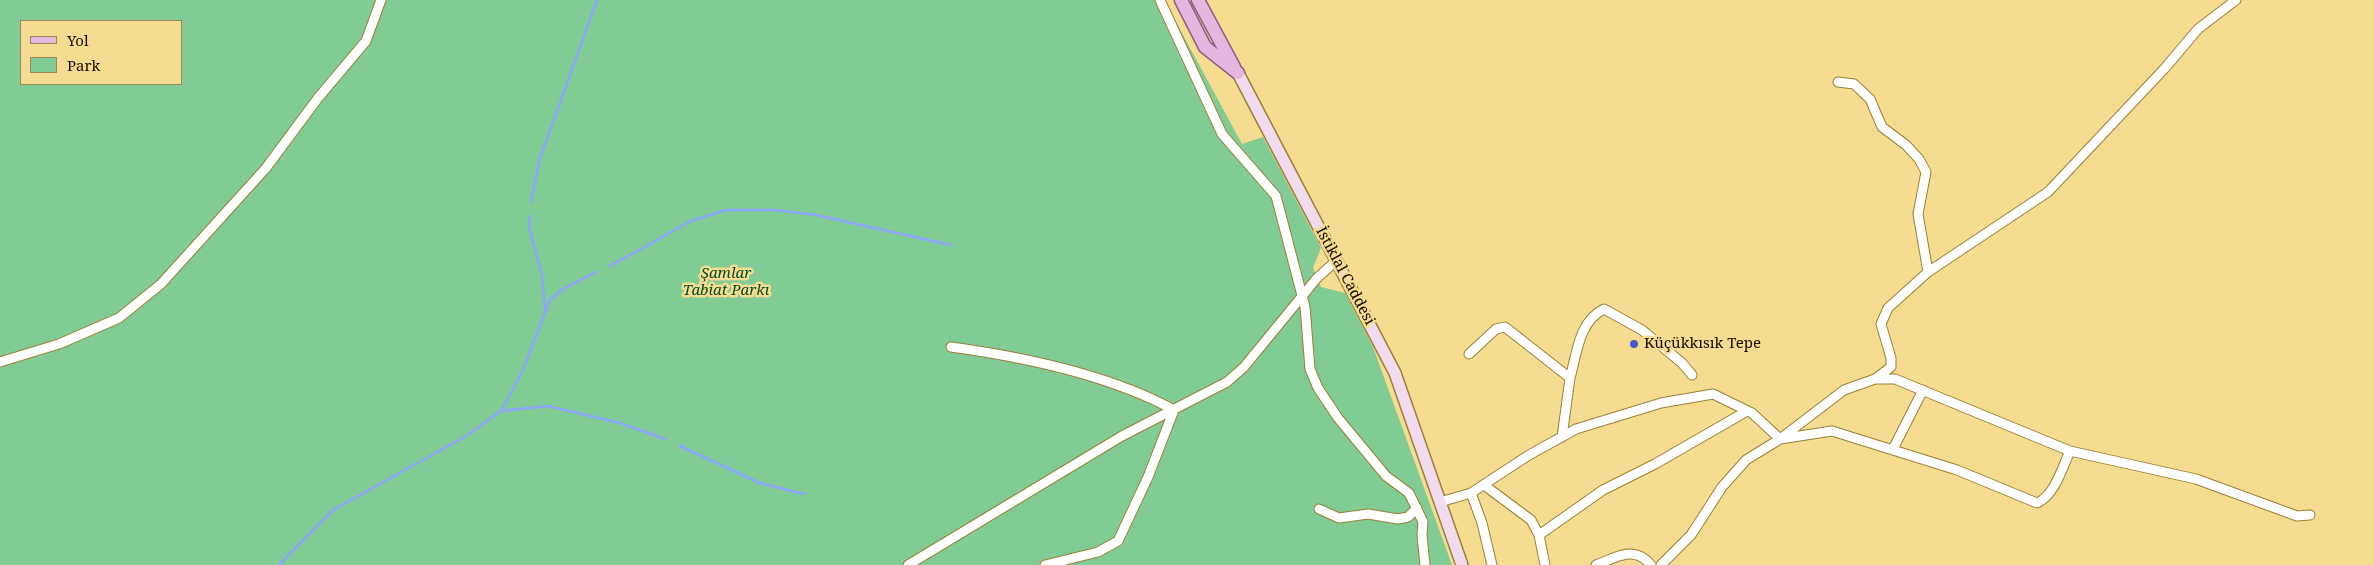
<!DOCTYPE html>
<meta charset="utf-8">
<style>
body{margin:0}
#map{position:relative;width:2374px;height:565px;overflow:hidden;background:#f6dc90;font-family:"Noto Serif",serif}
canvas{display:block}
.legend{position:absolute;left:20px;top:20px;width:162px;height:65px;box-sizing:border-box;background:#f6dc90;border:1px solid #9b8856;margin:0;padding:6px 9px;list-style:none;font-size:15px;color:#130b00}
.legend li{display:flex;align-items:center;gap:10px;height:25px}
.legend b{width:25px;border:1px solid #9b8856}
</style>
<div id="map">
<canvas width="2374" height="565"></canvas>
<ul class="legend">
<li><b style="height:6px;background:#e5b6df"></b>Yol</li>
<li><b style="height:14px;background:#81cb94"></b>Park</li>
</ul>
</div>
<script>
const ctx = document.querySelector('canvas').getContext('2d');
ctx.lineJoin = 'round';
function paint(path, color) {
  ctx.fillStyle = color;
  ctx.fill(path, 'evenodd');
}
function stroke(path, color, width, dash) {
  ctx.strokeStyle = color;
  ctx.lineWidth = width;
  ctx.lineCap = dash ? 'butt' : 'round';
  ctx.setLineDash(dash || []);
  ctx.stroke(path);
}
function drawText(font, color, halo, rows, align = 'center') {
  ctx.font = font + ' "Noto Serif",serif';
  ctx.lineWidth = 5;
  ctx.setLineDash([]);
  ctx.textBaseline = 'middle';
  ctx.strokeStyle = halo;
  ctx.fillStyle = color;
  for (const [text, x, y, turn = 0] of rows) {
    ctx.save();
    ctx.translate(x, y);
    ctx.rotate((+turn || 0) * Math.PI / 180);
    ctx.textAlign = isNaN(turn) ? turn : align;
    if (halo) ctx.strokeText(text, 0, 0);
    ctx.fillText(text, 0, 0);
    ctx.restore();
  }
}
const green = new Path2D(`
 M0 0H1164L1242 144 1263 137 1321 248 1313 268 1321 287 1345 293 1373 347 1452 565H0ZM21 21H181V84H21Z`);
const stream = new Path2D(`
 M531 202 539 161 597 0
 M530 216 529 227 542 276 545 310
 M610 266 691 221 726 210H775L816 215 951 245
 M501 411 548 406 620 423 665 439
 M680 446 760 483 804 494
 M279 565 333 510 466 436 501 411 522 372 550 300 563 289 596 272`);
const minor = new Path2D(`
 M1160 0 1222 134 1276 196 1305 307 1310 369 1318 388 1338 418 1386 476 1409 493 1423 522 1422 535 1425 565
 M1838 82 1854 84 1870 99 1882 127 1906 145 1919 159 1926 172 1918 214 1928 272
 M951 347C1024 357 1108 374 1174 410L1148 477 1118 541 1098 552 1045 565
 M1469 354 1496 329 1505 327 1570 378 1562 437
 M0 362 59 344 119 318 161 284 266 168 318 98 366 41 381 0
 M1570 378C1577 353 1579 321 1604 309L1642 330 1682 363 1692 375
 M1875 379 1891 367V358L1881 324 1888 308 1928 272 2048 192 2165 68 2198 29 2236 0
 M1893 449 1923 390
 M1484 485 1531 520 1539 535 1545 565
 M1471 493 1482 523 1492 565
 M1440 502 1471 493 1529 455 1576 429 1661 403 1713 394 1752 413 1780 439 1832 431 1957 470 2037 503C2055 495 2062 468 2070 451
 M1319 509 1339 518 1368 514 1398 519 1408 517 1417 508
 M1539 535 1603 490 1655 464 1747 411
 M908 565 1122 436 1227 382 1244 367 1317 278 1337 260
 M1596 565C1617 557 1634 545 1651 565
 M1661 565 1691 535 1722 487 1746 460 1780 439 1844 390 1875 379H1895L2070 451 2196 479 2297 516 2310 515`);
const secondary = new Path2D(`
 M1238 73 1395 373 1462 565`);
const primary = new Path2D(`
 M1181 0 1205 47 1238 73
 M1198 0 1234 67`);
const markers = [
 [1634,344,5,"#465bcf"]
];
const parkNames = [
 ["Şamlar",726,274],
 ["Tabiat Parkı",726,291]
];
const streetNames = [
 ["İstiklal Caddesi",1345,276,62]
];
const poiNames = [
 ["Küçükkısık Tepe",1644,344]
];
paint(green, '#81cb94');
stroke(stream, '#8da5fe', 2.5);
stroke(minor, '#998034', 11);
stroke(secondary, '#998034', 14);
stroke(primary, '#905b83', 15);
stroke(minor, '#fff', 9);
stroke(secondary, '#f2dbef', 11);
stroke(primary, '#e5b6df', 12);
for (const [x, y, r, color] of markers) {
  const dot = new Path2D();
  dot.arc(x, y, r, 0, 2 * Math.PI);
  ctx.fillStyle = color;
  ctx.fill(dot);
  stroke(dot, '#f6dc90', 2);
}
drawText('italic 15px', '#004b21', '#f6dc90', parkNames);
drawText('15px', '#130b00', '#f6dc90', streetNames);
drawText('15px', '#130b00', '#f6dc90', poiNames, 'left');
</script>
